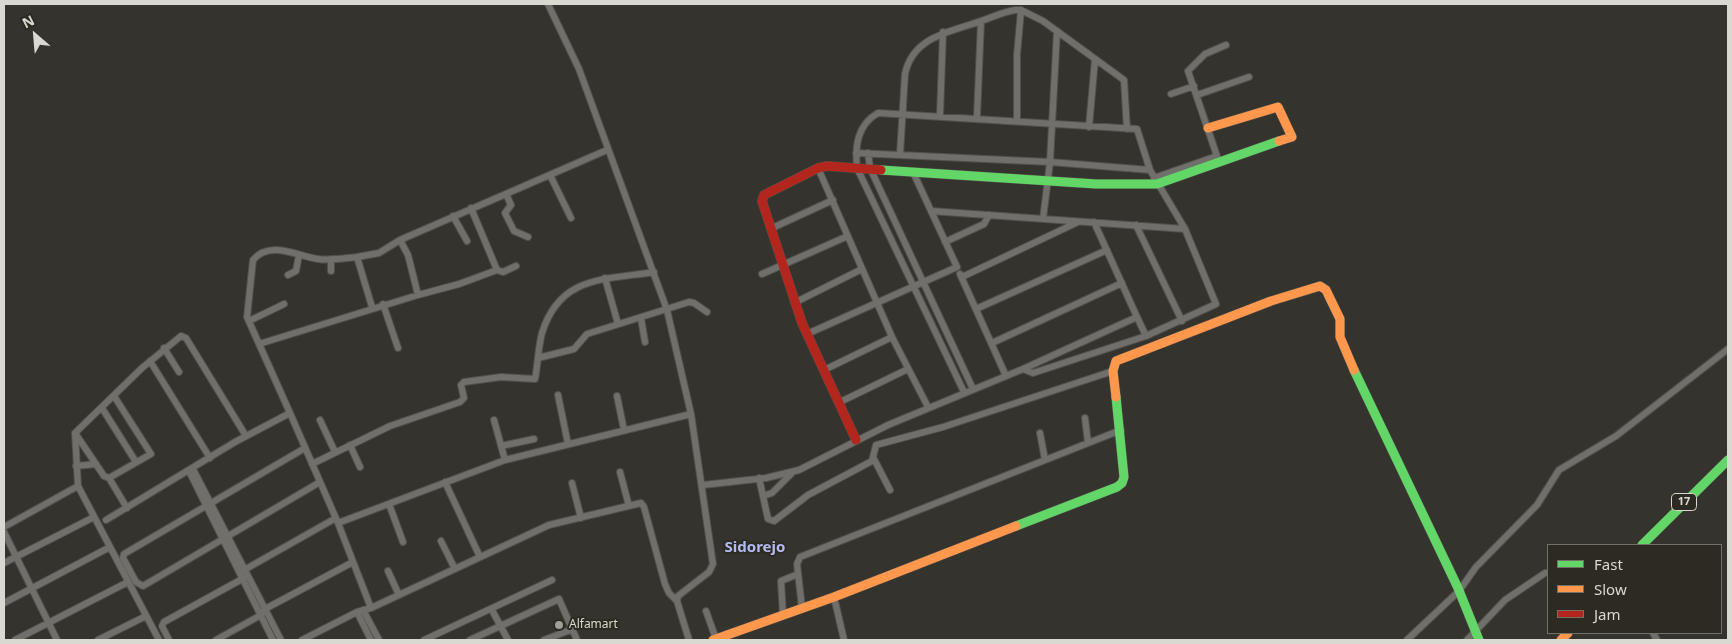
<!DOCTYPE html>
<style>
body{margin:0}
#map{position:relative;width:1732px;height:644px;overflow:hidden;background:#34332e;font-family:"Noto Sans",sans-serif}
canvas{display:block}
.frame{position:absolute;inset:0;border:5px solid #d9d8d1;pointer-events:none}
.legend{position:absolute;left:1547px;top:544px;width:175px;height:90px;box-sizing:border-box;background:#2d2b21;border:1px solid #727067;margin:0;padding:6px 9px;list-style:none;font-size:15px;color:#d9d8d1}
.legend li{display:flex;align-items:center;gap:10px;height:25px}
.legend b{width:25px;border:1px solid #727067}
.north{position:absolute;left:10px;top:10px;width:50px;height:50px;-webkit-text-stroke:4px #2d2b21;paint-order:stroke;rotate:333deg;font-size:14px;font-weight:700;line-height:20px;text-align:center;color:#d9d8d1}
.north::after{content:'';display:block;margin:auto;width:18px;height:22px;background:#d9d8d1;clip-path:polygon(50% 0,100% 100%,50% 72%,0 100%)}
</style>
<div id="map">
<canvas width="1732" height="644"></canvas>
<div class="frame"></div>
<ul class="legend">
<li><b style="height:6px;background:#63d668"></b>Fast</li>
<li><b style="height:6px;background:#ff974d"></b>Slow</li>
<li><b style="height:6px;background:#b3261e"></b>Jam</li>
</ul>
<div class="north">N</div>
</div>
<script>
const ctx = document.querySelector('canvas').getContext('2d');
ctx.lineJoin = 'round';
function stroke(path, color, width, dash) {
  ctx.strokeStyle = color;
  ctx.lineWidth = width;
  ctx.lineCap = dash ? 'butt' : 'round';
  ctx.setLineDash(dash || []);
  ctx.stroke(path);
}
function drawText(font, color, halo, rows, align = 'center') {
  ctx.font = font + ' "Noto Sans",sans-serif';
  ctx.lineWidth = 4;
  ctx.setLineDash([]);
  ctx.textBaseline = 'middle';
  ctx.strokeStyle = halo;
  ctx.fillStyle = color;
  for (const [text, x, y, turn = 0] of rows) {
    ctx.save();
    ctx.translate(x, y);
    ctx.rotate((+turn || 0) * Math.PI / 180);
    ctx.textAlign = isNaN(turn) ? turn : align;
    if (halo) ctx.strokeText(text, 0, 0);
    ctx.fillText(text, 0, 0);
    ctx.restore();
  }
}
const street = new Path2D(`
 M548 4 579 69 667 310 691 414 713 564 709 572 678 596 677 601 689 640
 M1021 10 1043 21 1124 80 1127 129
 M1171 94 1194 86
 M1197 95 1249 77
 M940 115 943 32
 M977 117 981 21
 M1089 127 1095 59
 M856 153 1050 162 1057 31
 M868 153 870 168 973 389
 M900 154 905 74C913 36 951 32 981 21 993 17 1003 12 1015 10H1021L1017 55V120
 M1219 162 1188 71 1205 54 1226 45
 M818 168 892 337 928 407
 M550 175 571 218
 M1154 178 1217 156
 M506 194 511 205 505 213 514 231 528 237
 M471 208 497 270
 M931 211 1185 229
 M453 216 467 241
 M1136 225 1182 321
 M770 229 833 200
 M945 242 984 224 989 215
 M331 271V259
 M762 274 848 236
 M960 274 1006 376
 M288 275 296 271 299 255
 M962 277 1078 222
 M605 278 618 324
 M418 295 459 284 497 270 503 272 516 266
 M794 303 862 269
 M383 304 398 348
 M372 307 357 257 379 253 400 240
 M976 309 1107 250
 M1137 317 1146 336
 M641 318 645 342
 M249 321 284 304
 M807 334 957 267 913 172
 M992 343 1122 283
 M259 344 418 295 408 255 400 240 607 150
 M164 348 179 372
 M538 358 574 349 587 334 689 302 694 303 707 312
 M150 361 210 458
 M1023 369 1033 373 1146 336 1216 304 1185 229 1150 170
 M824 370 892 337
 M964 392 857 168C855 146 857 125 878 113L1137 129 1150 170 1050 162 1043 219
 M558 395 568 444
 M617 396 624 430
 M838 403 908 369
 M102 408 136 462
 M290 413 247 317 253 260C270 240 297 256 318 259 331 261 345 258 357 257
 M1085 418 1088 443
 M320 420 335 452
 M494 420 505 460
 M75 433 104 476 109 478 127 508
 M1040 433 1045 460
 M350 445 360 467
 M501 446 534 439
 M305 448 124 554 123 558 136 582 143 586 320 482
 M874 459 890 490
 M312 464 390 426 460 402 464 398 461 385 464 382 501 377 535 379C538 364 538 348 542 333 560 275 605 280 654 272
 M76 466 96 464
 M193 469 281 640
 M189 471 273 640
 M620 472 629 506
 M109 478 151 454 114 396
 M759 478 768 519 774 521 808 495 872 461 876 445 943 427 1113 371
 M445 482 480 557
 M572 483 581 518
 M703 485 766 478 799 470 888 425 1023 369 1137 317 1094 222
 M763 496 772 493 793 472
 M389 504 403 542
 M106 520 235 442 290 413 338 523 371 608
 M338 523 505 460 691 414
 M4 527 78 486
 M4 532 57 640
 M441 541 455 569
 M4 563 94 517
 M244 570 336 518
 M388 571 399 595
 M834 597 844 640
 M4 603 110 547
 M802 608 797 564 800 557 1121 430
 M363 610 379 640
 M492 610 508 640
 M706 611 716 639
 M357 612 371 640
 M783 615 781 581 798 574
 M1653 633 1657 640
 M15 640 128 582
 M98 640 146 616
 M159 640 78 486 75 433 142 368 181 336 186 338 246 436
 M169 640 162 626 164 622 244 578
 M216 640 261 615 265 609 353 562
 M302 640 357 612 371 608 549 525 641 503 644 507 665 584 669 593 677 601
 M424 640 552 580
 M470 640 559 599 577 640
 M544 640 573 629
 M1407 640 1459 591 1476 567 1537 505 1559 470 1616 436 1728 349
 M1467 640 1505 600 1545 573`);
const fast = new Path2D(`
 M881 170 1096 184H1157L1279 141
 M1354 370 1458 588 1479 640
 M1016 526 1117 487 1122 483 1124 477 1116 397
 M1642 545 1728 460`);
const slow = new Path2D(`
 M1208 128 1278 107 1292 137 1279 141
 M1116 397 1113 371 1116 361 1271 301 1320 286 1326 290 1340 319V337L1354 370
 M713 640 834 597 1016 526
 M1561 640 1568 633`);
const jam = new Path2D(`
 M856 440 802 323 762 201 764 195 818 168 827 166 881 170`);
const markers = [
 [559,625,5,"#9f9e98"]
];
const shields = [
 [1684,502,25]
];
const shieldNames = [
 ["17",1684,502]
];
const poiNames = [
 ["Alfamart",569,625]
];
const quarterNames = [
 ["Sidorejo",755,548]
];
stroke(street, '#51504b', 8);
stroke(fast, '#51504b', 10);
stroke(slow, '#51504b', 10);
stroke(jam, '#51504b', 10);
stroke(street, '#706f6b', 6);
stroke(fast, '#63d668', 9);
stroke(slow, '#ff974d', 9);
stroke(jam, '#b3261e', 9);
for (const [x, y, r, color] of markers) {
  const dot = new Path2D();
  dot.arc(x, y, r, 0, 2 * Math.PI);
  ctx.fillStyle = color;
  ctx.fill(dot);
  stroke(dot, '#2d2b21', 2);
}
for (const [x, y, w] of shields) {
  const box = new Path2D();
  box.roundRect(x - w / 2, y - 8.5, w, 17, 4);
  ctx.fillStyle = '#2d2b21';
  ctx.fill(box);
  stroke(box, '#d9d8d1', 1);
}
drawText('bold 11px', '#d9d8d1', null, shieldNames);
drawText('12px', '#d9d8d1', '#2d2b21', poiNames, 'left');
drawText('bold 15px', '#b1bbf3', '#2d2b21', quarterNames);
</script>
